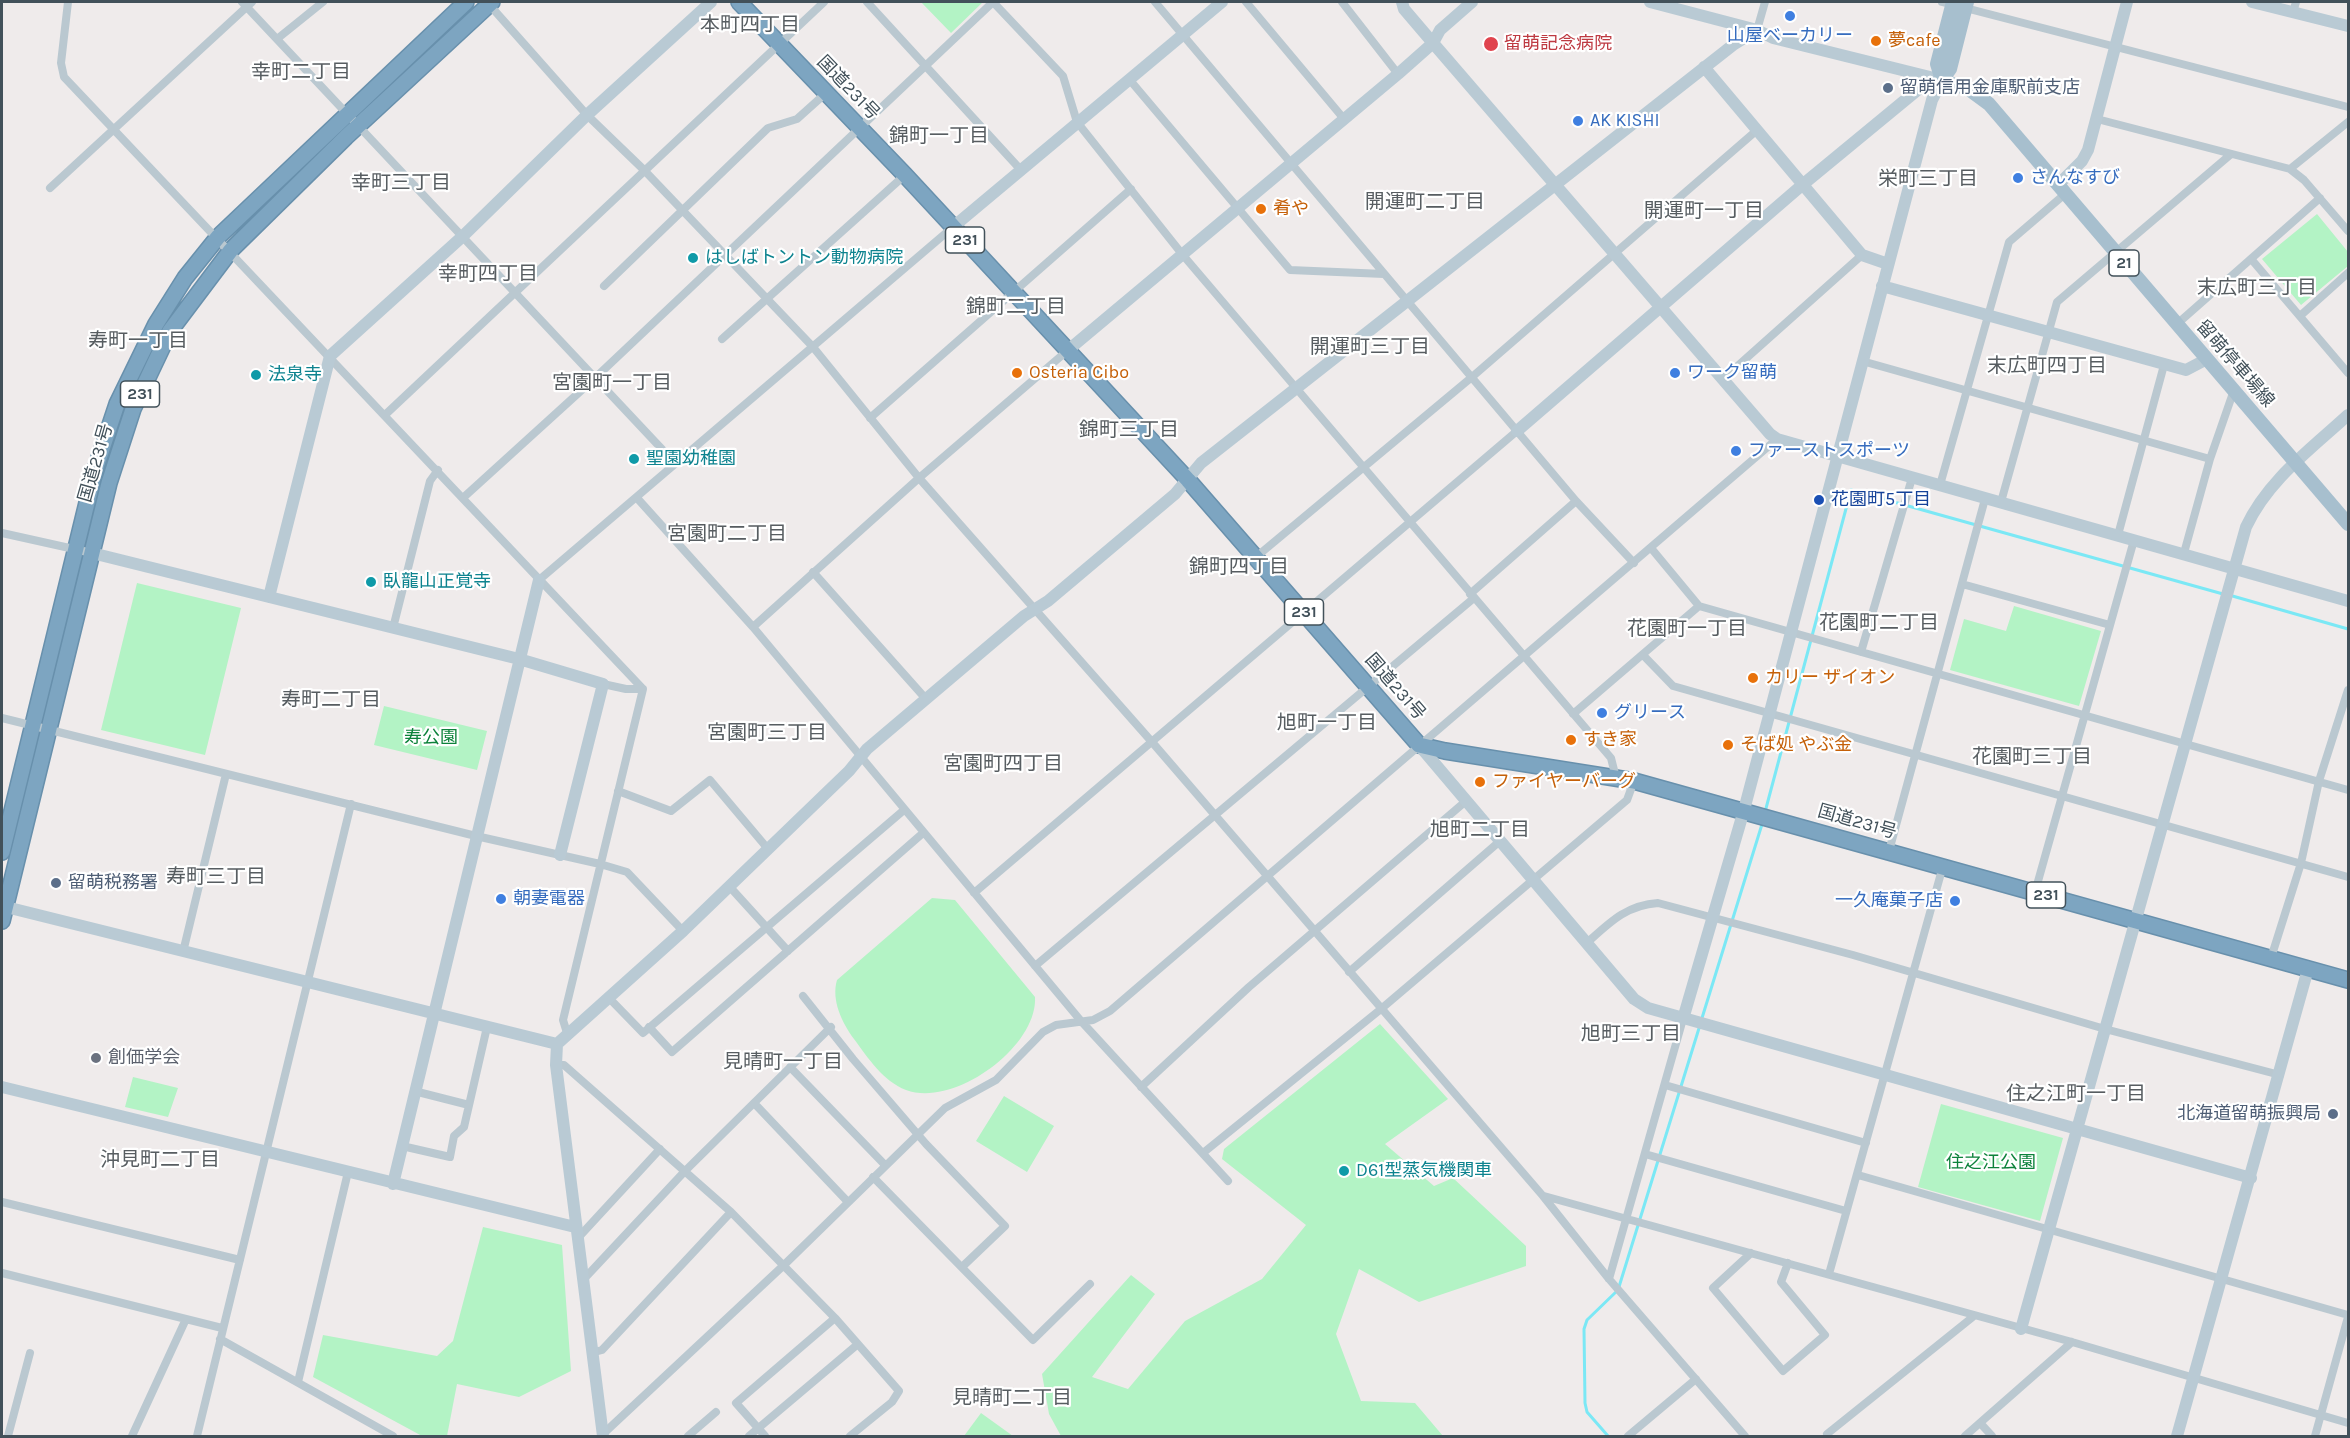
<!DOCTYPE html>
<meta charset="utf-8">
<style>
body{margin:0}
#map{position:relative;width:2350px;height:1438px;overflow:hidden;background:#efebeb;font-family:Karla,sans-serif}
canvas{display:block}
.frame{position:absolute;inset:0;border:3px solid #42515a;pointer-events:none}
</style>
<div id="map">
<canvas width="2350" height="1438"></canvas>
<div class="frame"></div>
</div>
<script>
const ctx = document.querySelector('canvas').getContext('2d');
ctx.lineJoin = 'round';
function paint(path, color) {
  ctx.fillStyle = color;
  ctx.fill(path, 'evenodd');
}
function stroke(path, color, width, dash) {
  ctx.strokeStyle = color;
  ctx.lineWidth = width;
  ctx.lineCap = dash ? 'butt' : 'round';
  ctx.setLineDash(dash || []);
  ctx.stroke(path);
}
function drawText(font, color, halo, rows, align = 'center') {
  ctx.font = font + ' Karla,"Noto Sans JP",sans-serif';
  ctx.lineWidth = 4.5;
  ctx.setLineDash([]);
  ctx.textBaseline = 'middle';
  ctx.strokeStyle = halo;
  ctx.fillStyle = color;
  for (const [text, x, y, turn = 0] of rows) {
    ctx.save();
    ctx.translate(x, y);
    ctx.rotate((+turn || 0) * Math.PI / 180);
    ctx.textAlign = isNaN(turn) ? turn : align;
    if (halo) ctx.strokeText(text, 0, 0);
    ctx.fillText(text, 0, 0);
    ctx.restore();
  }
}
const green = new Path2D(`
 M921 2H983L951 33Z
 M2317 214 2348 252V266L2301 305 2262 259Z
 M137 583 241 608 205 755 101 730Z
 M2014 606 2101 631 2079 706 1950 670 1964 619 2006 631Z
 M384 706 487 731 477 770 374 745Z
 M932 898 955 900 1035 997C1038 1046 955 1108 906 1090 883 1081 868 1058 854 1039 842 1023 831 1000 837 980Z
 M1380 1024 1448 1099 1385 1144 1434 1186 1453 1178 1526 1246V1266L1419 1302 1359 1269 1336 1334 1361 1401 1415 1403 1443 1436H1061L1049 1414 1042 1374 1131 1275 1155 1294 1092 1377 1128 1389 1185 1321 1262 1279 1306 1225 1222 1159 1224 1149Z
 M133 1077 178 1088 168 1117 125 1107Z
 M1004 1096 1054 1126 1027 1172 976 1141Z
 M1941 1104 2063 1138 2040 1221 1918 1187Z
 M483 1227 562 1245 571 1371 519 1397 457 1384 447 1436H422L313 1377 323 1335 437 1356 453 1341Z
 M981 1413 1013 1436H964Z`);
const stream = new Path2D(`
 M2229 595 2348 629
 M1765 812 1851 490 2223 594
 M1702 1018 1763 821
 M1608 1436 1587 1412 1585 1403 1584 1329 1587 1320 1618 1290 1700 1025`);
const street = new Path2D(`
 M68 2 61 63 64 77 643 689 563 1020 568 1036
 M242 2 675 463
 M487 2 587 115 643 169 813 347 919 478 1152 742 1543 1196 1609 1279 1745 1436
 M867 2 1020 169
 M993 2 1063 76 1077 122 1182 254 1611 758 1616 778
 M1155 2 1576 501 1634 563
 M1246 2 1344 119
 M1342 2 1398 74
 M1942 2 2348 107
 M2293 12 2296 2
 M1757 30 1765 2
 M277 39 323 2
 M1129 79 1290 270 1384 274
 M2097 119 2290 169 2304 180 2348 231
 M2290 169 2348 122
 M50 188 252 2
 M2252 260 2348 373
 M604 286 768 128 797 119 826 93
 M2300 316 2348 273
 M2177 324 2320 198
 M722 339 905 175
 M1862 361 2210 459
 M1723 379 1862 255
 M386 414 824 2
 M870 418 1131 189
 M1940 485 2009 242 2065 194
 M464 497 595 378 993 2
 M637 498 753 627 1081 1021 1228 1181
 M2001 502 2057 302 2230 155
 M2 533 92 553
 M2118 535 2164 365
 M1651 548 1699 606 2348 790
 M2184 553 2210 459 2234 390
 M1256 557 1472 377 1756 131
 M813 572 926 699
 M539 580 953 227
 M1962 584 2110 625
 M1470 594 1576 501
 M753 627 919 478 1067 351
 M393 628 430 481 438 470
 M1861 652 1912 478
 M1643 655 1673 686 2348 877
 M603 684 626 689H643
 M1573 714 1699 606
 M2 718 476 836 600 864 627 872 683 931
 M618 791 671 811 710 780 768 849
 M1889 851 1985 499
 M729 886 788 951
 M2035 892 2134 540
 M974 893 1517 431
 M1588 942C1610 922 1627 905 1658 903L1853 955 2105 1029 2280 1075
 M183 952 226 774
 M2271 958 2301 863 2319 781 2348 690
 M1035 966 1474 598
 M1349 972 1500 841
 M803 996 853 1059 926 1144 1005 1226 962 1267
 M609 998 643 1033 904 810
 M649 1027 672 1052 923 833
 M556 1065H564L731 1212 835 1318 899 1391 892 1402 850 1436
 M790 1067 885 1165
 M1665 1085 1866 1143
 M1141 1087 1249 987 1466 801
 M414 1091 469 1105
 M754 1103 847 1201
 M402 1146 450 1157 454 1136 464 1127 487 1027
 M1203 1153 1381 1009 1627 800 1634 781
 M1645 1154 1846 1211
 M1858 1175 2348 1315
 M873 1177 1033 1340 1090 1284
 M1544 1196 2072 1342 2348 1423
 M2 1202 240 1260
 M577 1239 660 1149
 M1751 1253 1713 1288 1783 1371 1825 1335 1781 1282 1788 1263
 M2 1273 222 1328
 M1829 1274 1943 866
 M1609 1279 1683 1019
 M583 1280 685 1171 831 1027
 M220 1339 393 1436
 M591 1353 602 1350 731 1212
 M298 1382 348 1172
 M1981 1424 1992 1436
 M603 1434 784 1265 945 1108 996 1080 1043 1032 1056 1025 1093 1020 1110 1011 1777 439
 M1827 1434 1974 1316
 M8 1436 30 1353
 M132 1436 186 1319
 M197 1436 351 804
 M688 1436 716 1412
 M749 1436 858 1344
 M765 1436 736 1403 835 1318
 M1628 1436 1696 1379
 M1965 1436 2072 1342
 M2315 1436 2348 1317`);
const secondary = new Path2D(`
 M1402 2 1404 9 1433 43 1770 434 1777 439 2348 601
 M1650 2 1757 30 1773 38 1942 80 1932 100 1744 810 1683 1019
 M2252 2 2348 26
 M1704 67 1862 255 1888 264
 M2058 185 2082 161 2088 150 2127 2
 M953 227 1222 2
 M1882 286 2186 370 2207 359
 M1067 351 1398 74 1433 43 1440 30 1472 2
 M1517 431 1801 186 1932 78
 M92 553 519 659 603 684 560 855
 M269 597 330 356 463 236 587 115 711 2
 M1419 745 1634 999 1648 1008 2251 1178
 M2 906 557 1044
 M557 1044 683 931 849 771 867 749 1024 616 1048 601 1175 494 1201 463 1733 45 1757 30
 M557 1044 556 1065 603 1436
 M2 1087 575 1227
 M393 1184 539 580
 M2021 1329 2246 527C2268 480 2310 450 2348 415
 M2177 1436 2308 969`);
const primary = new Path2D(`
 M1942 80 1970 90 1989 104 2348 524
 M1942 80 1950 69 1967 2
 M1942 80 1937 64 1953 2`);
const highway = new Path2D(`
 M739 2 905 175 1188 480 1419 745 1445 751 1634 781 2348 980
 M2 852 95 470 117 404 156 324 185 278 218 237 466 2
 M2 921 109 483 133 409 170 331 231 250 346 137 492 2`);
const markers = [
 [1790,16,6,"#3f7fe0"],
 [1876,41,6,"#e8710a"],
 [1491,44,8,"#e0444e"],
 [1888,88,6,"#5c6f8a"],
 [1578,121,6,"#3f7fe0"],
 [2018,178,6,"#3f7fe0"],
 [1261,209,6,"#e8710a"],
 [693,258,6,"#0f9aa8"],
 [1017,373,6,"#e8710a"],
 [1675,373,6,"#3f7fe0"],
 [256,375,6,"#0f9aa8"],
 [1736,451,6,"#3f7fe0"],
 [634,459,6,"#0f9aa8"],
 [1819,500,6,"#1a4fb4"],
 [371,582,6,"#0f9aa8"],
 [1753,678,6,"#e8710a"],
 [1602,713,6,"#3f7fe0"],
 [1571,740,6,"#e8710a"],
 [1728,745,6,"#e8710a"],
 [1480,782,6,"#e8710a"],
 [56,883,6,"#5c6f8a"],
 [501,899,6,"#3f7fe0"],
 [1955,901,6,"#3f7fe0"],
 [96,1058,6,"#6b7280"],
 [2333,1114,6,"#5c6f8a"],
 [1344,1171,6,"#0f9aa8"]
];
const shields = [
 [965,240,39],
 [2124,263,30],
 [140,394,39],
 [1304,612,39],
 [2046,895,39]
];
const shieldNames = [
 ["231",965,240],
 ["21",2124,263],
 ["231",140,394],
 ["231",1304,612],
 ["231",2046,895]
];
const shopNames = [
 ["山屋ベーカリー",1790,36,"center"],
 ["AK KISHI",1590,121],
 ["さんなすび",2030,178],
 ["ワーク留萌",1687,373],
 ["ファーストスポーツ",1748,451],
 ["グリース",1614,713],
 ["朝妻電器",513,899],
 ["一久庵菓子店",1943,901,"right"]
];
const foodNames = [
 ["夢cafe",1888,41],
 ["肴や",1273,209],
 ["Osteria Cibo",1029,373],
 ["カリー ザイオン",1765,678],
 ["すき家",1583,740],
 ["そば処 やぶ金",1740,745],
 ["ファイヤーバーグ",1492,782]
];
const healthNames = [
 ["留萌記念病院",1504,44]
];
const streetNames = [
 ["国道231号",848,88,46],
 ["留萌停車場線",2235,364,49],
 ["国道231号",96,463,-74],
 ["国道231号",1395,687,49],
 ["国道231号",1857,822,16]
];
const serviceNames = [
 ["留萌信用金庫駅前支店",1900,88],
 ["留萌税務署",68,883],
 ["北海道留萌振興局",2321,1114,"right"]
];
const cultureNames = [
 ["はしばトントン動物病院",705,258],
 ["法泉寺",268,375],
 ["聖園幼稚園",646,459],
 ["臥龍山正覚寺",383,582],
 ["D61型蒸気機関車",1356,1171]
];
const transitNames = [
 ["花園町5丁目",1831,500]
];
const parkNames = [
 ["寿公園",431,738],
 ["住之江公園",1991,1163]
];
const worshipNames = [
 ["創価学会",108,1058]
];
const neighbourhoodNames = [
 ["本町四丁目",750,25],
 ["幸町二丁目",301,72],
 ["錦町一丁目",939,136],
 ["栄町三丁目",1928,179],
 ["幸町三丁目",401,183],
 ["開運町二丁目",1425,202],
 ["開運町一丁目",1704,211],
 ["幸町四丁目",488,274],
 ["末広町三丁目",2257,288],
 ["錦町二丁目",1016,307],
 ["寿町一丁目",138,341],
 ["開運町三丁目",1370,347],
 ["末広町四丁目",2047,366],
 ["宮園町一丁目",612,383],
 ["錦町三丁目",1129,430],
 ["宮園町二丁目",727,534],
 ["錦町四丁目",1239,567],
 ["花園町二丁目",1879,623],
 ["花園町一丁目",1687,629],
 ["寿町二丁目",331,700],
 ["旭町一丁目",1327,723],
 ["宮園町三丁目",767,733],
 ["花園町三丁目",2032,757],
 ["宮園町四丁目",1003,764],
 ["旭町二丁目",1480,830],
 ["寿町三丁目",216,877],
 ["旭町三丁目",1631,1034],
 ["見晴町一丁目",783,1062],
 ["住之江町一丁目",2076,1094],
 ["沖見町二丁目",160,1160],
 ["見晴町二丁目",1012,1398]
];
paint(green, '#b3f3c5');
stroke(stream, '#7be8f5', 3);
stroke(highway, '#6890ac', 18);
stroke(street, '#bac8d0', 8);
stroke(secondary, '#b9cad4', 12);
stroke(primary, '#a7bfce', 14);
stroke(highway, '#7da5c1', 15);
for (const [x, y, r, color] of markers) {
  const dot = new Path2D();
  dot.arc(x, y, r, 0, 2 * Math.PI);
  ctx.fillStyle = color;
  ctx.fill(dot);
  stroke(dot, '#fff', 2);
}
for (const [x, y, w] of shields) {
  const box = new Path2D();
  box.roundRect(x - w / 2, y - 13, w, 26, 4.5);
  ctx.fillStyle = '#fff';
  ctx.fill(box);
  stroke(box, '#42515a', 1.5);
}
drawText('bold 16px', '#42515a', null, shieldNames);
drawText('18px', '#366cbe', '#fff', shopNames, 'left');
drawText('18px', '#c56008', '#fff', foodNames, 'left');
drawText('18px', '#be3a42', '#fff', healthNames, 'left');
drawText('18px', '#42515a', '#fff', streetNames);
drawText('18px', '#4e5e75', '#fff', serviceNames, 'left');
drawText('18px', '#0d838f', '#fff', cultureNames, 'left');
drawText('18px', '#164399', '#fff', transitNames, 'left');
drawText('18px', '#0d823b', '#fff', parkNames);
drawText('18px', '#5b616d', '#fff', worshipNames, 'left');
drawText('20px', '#575d61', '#fff', neighbourhoodNames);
</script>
